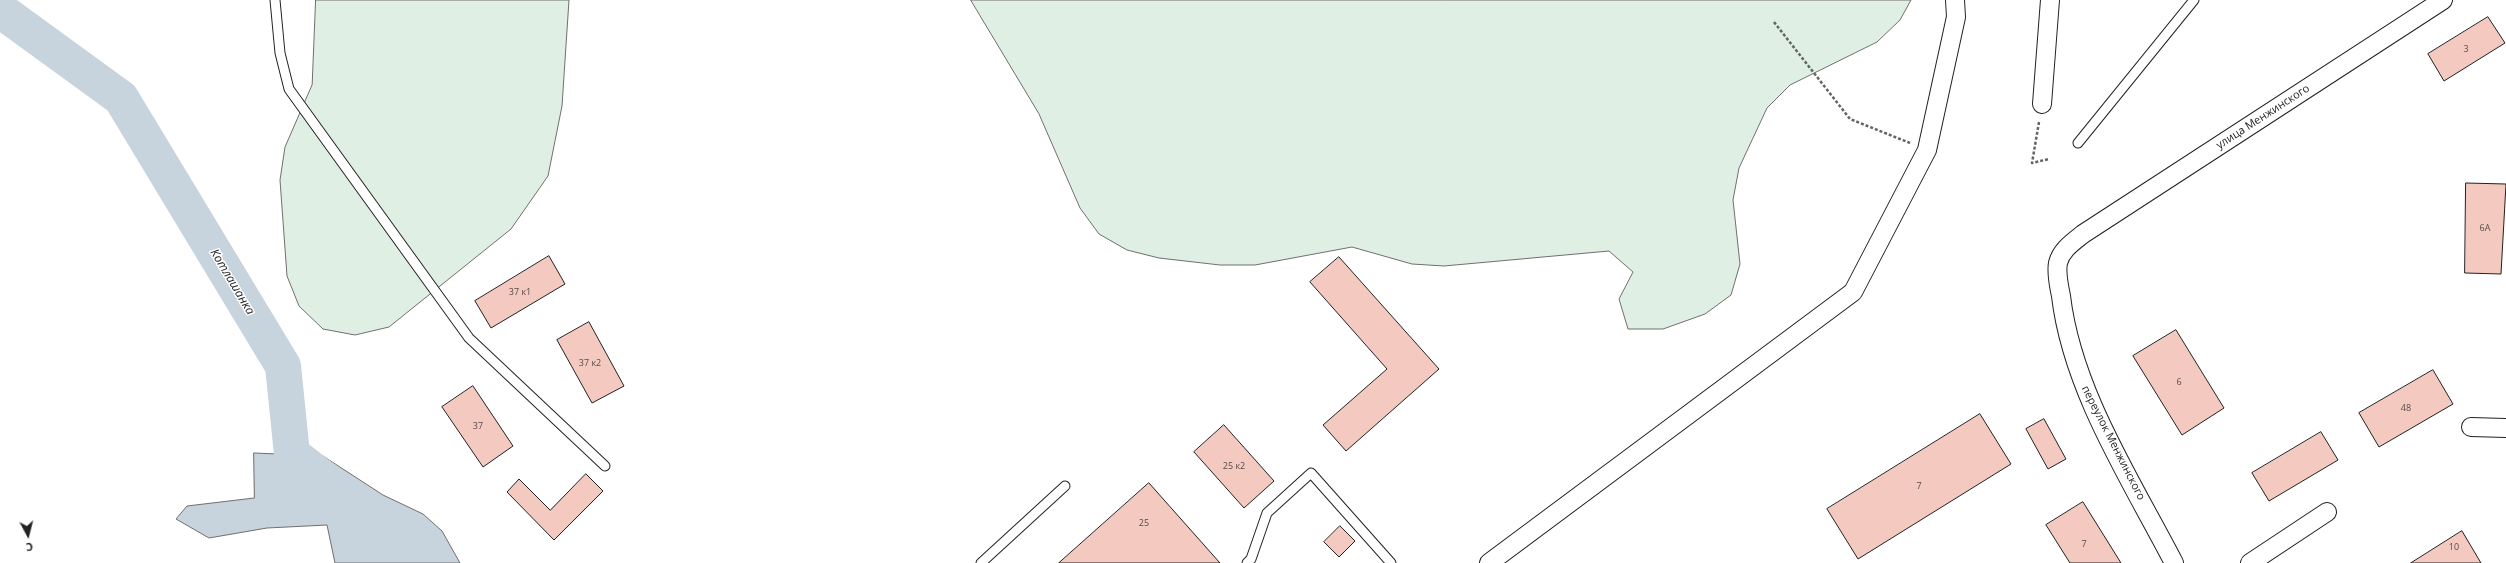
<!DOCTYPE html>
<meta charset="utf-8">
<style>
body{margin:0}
#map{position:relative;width:2506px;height:563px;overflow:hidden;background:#fff;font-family:"Open Sans",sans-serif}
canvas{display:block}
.north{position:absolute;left:8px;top:515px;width:40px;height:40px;-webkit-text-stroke:3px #fff;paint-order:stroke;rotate:173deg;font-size:11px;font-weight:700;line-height:16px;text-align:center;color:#222}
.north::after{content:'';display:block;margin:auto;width:14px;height:18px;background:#222;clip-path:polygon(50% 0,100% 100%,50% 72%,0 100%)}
</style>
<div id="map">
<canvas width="2506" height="563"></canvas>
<div class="north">С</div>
</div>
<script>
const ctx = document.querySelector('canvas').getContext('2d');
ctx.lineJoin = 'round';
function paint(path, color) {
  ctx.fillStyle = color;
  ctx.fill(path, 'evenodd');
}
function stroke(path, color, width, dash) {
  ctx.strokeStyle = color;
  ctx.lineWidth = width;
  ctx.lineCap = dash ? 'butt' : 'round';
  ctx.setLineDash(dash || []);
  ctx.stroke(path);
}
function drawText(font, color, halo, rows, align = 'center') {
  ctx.font = font + ' "Open Sans",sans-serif';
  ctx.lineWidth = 3;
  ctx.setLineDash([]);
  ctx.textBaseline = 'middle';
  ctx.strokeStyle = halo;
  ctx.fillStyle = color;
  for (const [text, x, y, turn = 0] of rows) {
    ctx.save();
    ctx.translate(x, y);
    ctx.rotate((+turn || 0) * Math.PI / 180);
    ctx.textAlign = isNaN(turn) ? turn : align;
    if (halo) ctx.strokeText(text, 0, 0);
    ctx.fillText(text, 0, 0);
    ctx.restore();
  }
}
const green = new Path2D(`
 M316 0H569L562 106 548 176 511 229 389 327 355 335 323 329 299 306 287 276 280 180 285 147 312 85Z
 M971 0H1911L1900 20 1877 42 1790 85 1767 108 1739 168 1733 200 1740 264 1731 295 1705 314 1663 329H1628L1619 299 1633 272 1609 251 1444 266 1412 264 1352 247 1255 265H1220L1159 258 1127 250 1099 234 1080 208 1039 114Z`);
const water = new Path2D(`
 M254 453 323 456 383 495 423 514 442 531 460 563H335L327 525 267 528 209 538 176 519 187 506 254 498Z`);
const river = new Path2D(`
 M0 10 121 98 283 366 292 454 331 484`);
const building = new Path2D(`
 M2488 17 2505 43 2444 81 2428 54Z
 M2466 183 2506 184 2501 274 2465 273Z
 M549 256 565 284 491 328 475 301Z
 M1339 257 1439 369 1346 451 1323 425 1387 369 1310 282Z
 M589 322 624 386 592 403 557 340Z
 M2176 330 2224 408 2182 435 2133 356Z
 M2433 370 2453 404 2379 447 2359 413Z
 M473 386 513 446 483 467 442 407Z
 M1980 414 2011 464 1858 559 1827 509Z
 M2044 419 2066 459 2048 469 2026 429Z
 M1224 425 1274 481 1244 508 1194 452Z
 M2321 432 2338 460 2269 501 2252 473Z
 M586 474 603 491 554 540 507 492 519 479 550 510Z
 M1149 483 1220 563H1059Z
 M2083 502 2121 563H2070L2046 525Z
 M1340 526 1355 541 1339 557 1324 542Z
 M2462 531 2481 563H2411Z`);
const path = new Path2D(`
 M1774 22 1850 119 1910 143
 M2039 122 2032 163 2049 159`);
const lane = new Path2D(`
 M275 0 280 53 289 89 469 338 605 466
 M2078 143 2194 0
 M981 563 1065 486
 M1247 563 1251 559 1267 513 1311 473 1391 563`);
const street = new Path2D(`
 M2042 104 2050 0
 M2471 427 2506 428
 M1489 563 1853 292 1927 150 1956 17 1955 0
 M2174 563C2131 480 2072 390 2061 296 2059 286 2056 273 2058 263 2061 250 2073 242 2083 234L2443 0
 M2250 563 2327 512`);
const numberNames = [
 ["3",2466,49],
 ["6А",2485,228],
 ["37 к1",520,292],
 ["37 к2",590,363],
 ["6",2179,382],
 ["48",2406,408],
 ["37",478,426],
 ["25 к2",1234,466],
 ["7",1919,486],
 ["25",1144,523],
 ["7",2084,544],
 ["10",2454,547]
];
const streetNames = [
 ["улица Менжинского",2263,117,-33],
 ["переулок Менжинского",2113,443,63]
];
const waterNames = [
 ["Котлашанка",232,282,59]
];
paint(green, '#e0efe3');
stroke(green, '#6f6f6f', 1);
paint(water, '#c7d3dd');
stroke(water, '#6f6f6f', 1);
stroke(river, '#c7d3dd', 36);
paint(building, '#f3c9c0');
stroke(building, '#222', 1);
stroke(lane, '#222', 11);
stroke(street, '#222', 20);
stroke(path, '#646464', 2.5, [3, 2]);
stroke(lane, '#fff', 9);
stroke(street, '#fff', 18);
drawText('9px', '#564c4a', null, numberNames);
drawText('11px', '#222', '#fff', streetNames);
drawText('italic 12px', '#222', '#fff', waterNames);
</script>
